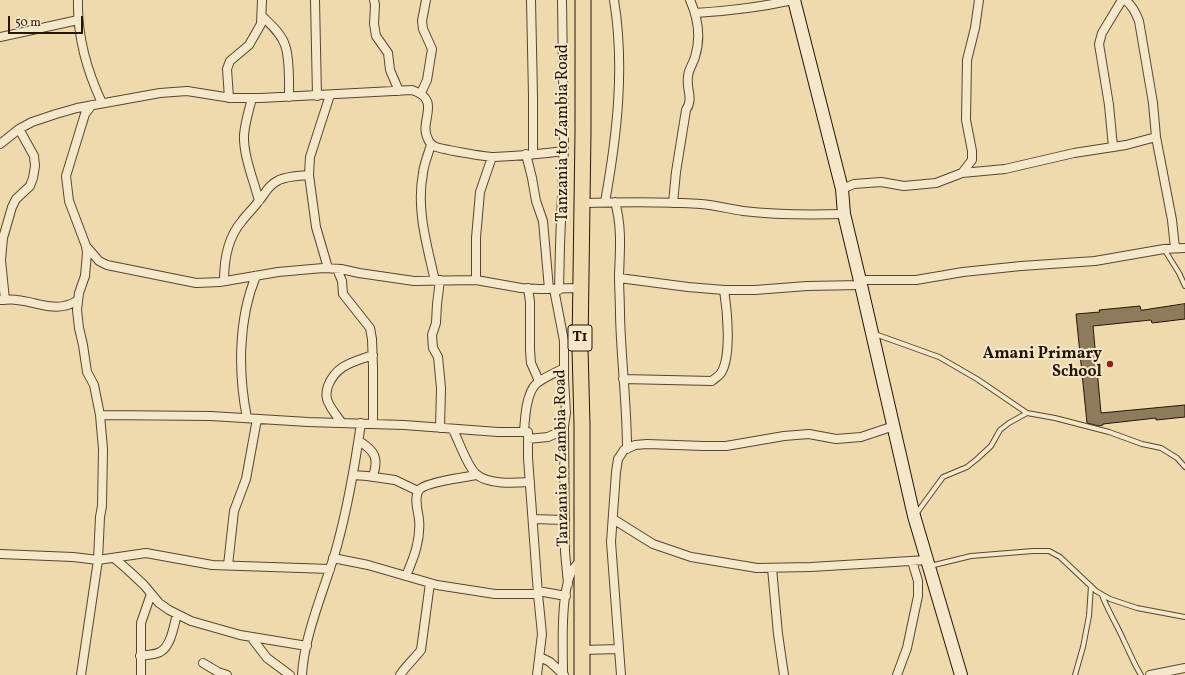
<!DOCTYPE html>
<style>
body{margin:0}
#map{position:relative;width:1185px;height:675px;overflow:hidden;background:#eedaad;font-family:Vollkorn,serif}
canvas{display:block}
.scale{position:absolute;left:8px;top:16px;width:75px;height:18px;box-sizing:border-box;border:2px solid #271503;border-top:0;padding-left:5px;font-size:12px;line-height:14px;white-space:nowrap;color:#271503;-webkit-text-stroke:3px #f4e7ca;paint-order:stroke}
</style>
<div id="map">
<canvas width="1185" height="675"></canvas>
<div class="scale">50 m</div>
</div>
<script>
const ctx = document.querySelector('canvas').getContext('2d');
ctx.lineJoin = 'round';
function paint(path, color) {
  ctx.fillStyle = color;
  ctx.fill(path, 'evenodd');
}
function stroke(path, color, width, dash) {
  ctx.strokeStyle = color;
  ctx.lineWidth = width;
  ctx.lineCap = dash ? 'butt' : 'round';
  ctx.setLineDash(dash || []);
  ctx.stroke(path);
}
function drawText(font, color, halo, rows, align = 'center') {
  ctx.font = font + ' Vollkorn,serif';
  ctx.lineWidth = 4;
  ctx.setLineDash([]);
  ctx.textBaseline = 'middle';
  ctx.strokeStyle = halo;
  ctx.fillStyle = color;
  for (const [text, x, y, turn = 0] of rows) {
    ctx.save();
    ctx.translate(x, y);
    ctx.rotate((+turn || 0) * Math.PI / 180);
    ctx.textAlign = isNaN(turn) ? turn : align;
    if (halo) ctx.strokeText(text, 0, 0);
    ctx.fillText(text, 0, 0);
    ctx.restore();
  }
}
const building = new Path2D(`
 M1185 304V319L1152 323 1151 320 1093 326 1101 413 1185 405V417L1156 420V418L1103 424V425L1099 426 1087 423 1076 314 1100 312 1099 310 1140 306 1141 310Z`);
const lane = new Path2D(`
 M1164 249 1179 273 1185 286
 M875 334 939 357 977 379 1027 413 1055 418 1109 432 1142 444 1161 448 1177 458 1185 467
 M916 514 943 477 967 467 977 459 991 446 1000 430 1009 423 1027 413
 M930 566 971 556 1033 551H1049L1060 557 1096 591 1110 599 1137 608 1185 617
 M1102 595C1108 611 1117 625 1124 641 1130 653 1134 664 1141 675
 M1075 675 1083 647 1089 616 1091 586`);
const street = new Path2D(`
 M78 0C77 36 87 71 102 103
 M315 0 317 96
 M374 0 375 5 374 24 376 36 388 53 390 70 399 91
 M531 0 533 96V154
 M1125 0C1132 5 1136 13 1139 21L1153 103 1156 137 1172 220 1175 248
 M695 13C728 11 761 7 793 0
 M262 16C270 24 281 33 285 45 290 59 289 82 289 97
 M0 37 78 20
 M421 93 427 80 432 49 423 29 422 21 426 0
 M229 98 227 69 230 61 249 45 261 24 262 0
 M252 98C249 110 245 122 244 135 243 155 254 181 259 201
 M0 144 19 129 32 122 56 114 77 108 160 93 187 91 231 98H261L412 90C443 100 418 121 428 139 428 141 432 145 434 146 438 149 487 157 494 157 517 156 541 154 564 151
 M431 144C429 153 424 163 423 173 416 210 427 245 435 281
 M1113 147 1109 105 1099 44 1102 33 1122 0
 M526 154 532 178 536 201 543 221 549 289
 M962 173 1005 169 1074 153 1126 145 1156 137
 M842 189 854 184 881 182 904 186 936 183 962 173 972 160V151L966 120 967 60 975 28 979 0
 M605 202C617 136 625 67 614 0
 M615 202C622 226 620 250 619 275 619 288 620 301 620 315 621 359 627 404 627 449
 M581 203C621 202 661 201 701 204 715 205 729 209 743 211 776 215 810 215 844 214
 M673 203 676 172 686 110C694 98 686 90 688 77 688 70 693 64 695 57 701 38 698 18 690 0
 M86 246 99 261 107 265 196 283 220 282 278 272 323 268 341 269 359 273 414 281 476 280 521 288 539 289 580 288
 M328 268 316 227 309 175 310 157 330 95
 M337 269 342 281 343 294 370 328 372 339 373 367V424
 M619 278 688 287 724 290H755L807 286 861 285
 M476 280V238L480 192 492 157
 M860 280H916L963 272 1021 266 1095 261 1164 249 1185 248
 M224 281C224 260 228 237 242 221 247 214 253 209 258 202 266 193 267 186 279 180 288 176 299 176 309 175
 M528 288 530 302V350L531 363 539 381
 M559 290 560 245 564 145 562 0
 M1 300C6 300 12 299 17 300 38 302 58 314 78 300
 M5 300 1 260 3 238 12 207 16 199 30 186 33 178 35 166 34 156 19 129
 M623 379 712 381C715 378 719 376 721 373 732 356 727 309 724 290
 M100 415 211 416 308 422 404 425 498 432H528V458L538 594 542 634 537 675
 M247 418C238 373 238 319 256 276
 M342 423C337 416 329 407 327 399 326 395 327 389 328 386 336 365 353 362 373 355
 M564 426 565 552 568 584
 M440 428 441 388 438 357 433 348 432 335 436 323 437 304 440 280
 M453 430C459 441 467 466 476 474 488 485 515 483 530 482
 M524 432C525 418 526 394 536 384 544 377 555 373 564 368
 M528 439 548 437 559 432 564 426 566 413 564 379V341L554 289
 M359 441C375 451 379 458 373 476
 M353 475 367 476 395 480 418 491
 M533 519 565 520
 M613 519 653 544 691 557 757 568 811 567 927 560
 M0 554 73 557 98 560 146 553 212 565 330 569
 M114 558 129 571 144 585 159 603 169 610 191 621 240 635 307 646
 M333 558 368 565 437 585 495 594H538
 M228 565 234 511 246 479 257 419
 M772 568 778 634 784 675
 M406 576C414 557 421 540 419 519 418 511 413 496 420 489 427 482 465 477 477 475
 M538 591 566 596
 M251 637 267 658 290 675
 M582 650 619 649
 M140 656C146 655 154 655 160 652 171 647 174 625 177 614
 M540 657 550 662 564 675
 M203 663 218 672 227 675
 M563 674C563 648 560 594 572 571 574 567 578 563 582 559
 M81 675 98 560 100 517 102 506 103 449 100 415 94 385 87 372 83 345 79 328 77 310 79 293 85 276 87 253 86 246 69 201 66 176 85 114 92 105
 M141 675V623L151 594
 M302 675C304 634 326 586 337 546 348 506 355 465 361 423
 M400 675C406 666 414 659 421 650L430 583
 M621 675 611 542 616 472 618 459 624 450 635 445 647 444 704 446H726L784 436 809 434 836 439 861 437 894 426
 M897 675 907 648 918 596V581L912 561
 M1150 675 1185 668`);
const secondary = new Path2D(`
 M794 0 842 189 844 214 861 285 914 516 961 675`);
const highway = new Path2D(`
 M582 675V425L580 348 583 131V0`);
const markers = [
 [1110,364,4,"#8f2418"]
];
const shields = [
 [580,338,24]
];
const shieldNames = [
 ["T1",580,338]
];
const streetNames = [
 ["Tanzania to Zambia Road",564,133,-90],
 ["Tanzania to Zambia Road",563,458,-91]
];
const poiNames = [
 ["Amani Primary",1102,355],
 ["School",1102,373]
];
paint(building, '#8e7b5b');
stroke(building, '#271503', 1);
stroke(lane, '#59462e', 6);
stroke(street, '#59462e', 10);
stroke(secondary, '#271503', 14);
stroke(highway, '#271503', 17);
stroke(lane, '#f4e7ca', 4);
stroke(street, '#f4e7ca', 8);
stroke(secondary, '#f4e7ca', 12);
stroke(highway, '#eedaad', 15);
for (const [x, y, r, color] of markers) {
  const dot = new Path2D();
  dot.arc(x, y, r, 0, 2 * Math.PI);
  ctx.fillStyle = color;
  ctx.fill(dot);
  stroke(dot, '#f4e7ca', 1.5);
}
for (const [x, y, w] of shields) {
  const box = new Path2D();
  box.roundRect(x - w / 2, y - 13, w, 26, 3);
  ctx.fillStyle = '#f4e7ca';
  ctx.fill(box);
  stroke(box, '#271503', 1);
}
drawText('bold 15px', '#271503', null, shieldNames);
drawText('16px', '#271503', '#f4e7ca', streetNames);
drawText('bold 16px', '#271503', '#f4e7ca', poiNames, 'right');
</script>
